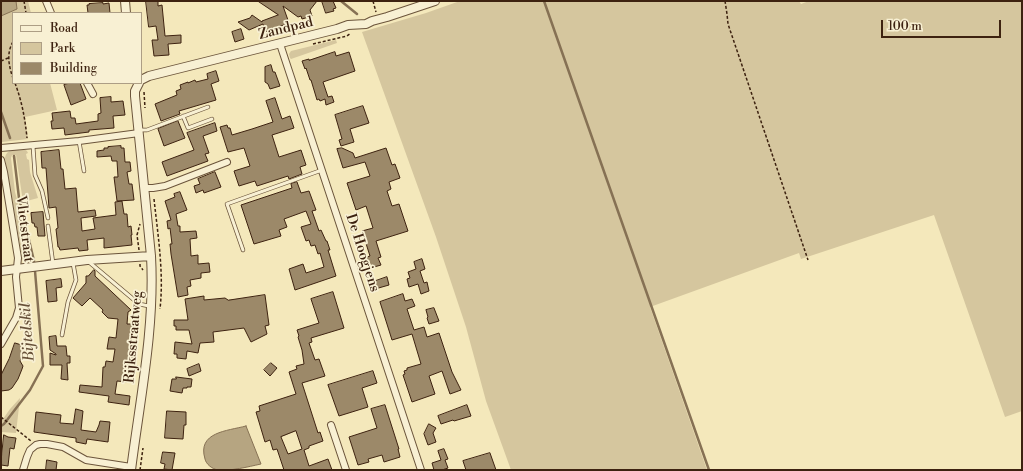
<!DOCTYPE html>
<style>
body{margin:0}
#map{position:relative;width:1023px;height:471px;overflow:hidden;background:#f4e8bb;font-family:"Libre Bodoni",serif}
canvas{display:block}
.frame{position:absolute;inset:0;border:2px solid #3d2210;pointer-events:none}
.legend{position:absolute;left:12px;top:12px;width:130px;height:72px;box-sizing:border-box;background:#f8f0d3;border:1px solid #ad9e85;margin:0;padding:5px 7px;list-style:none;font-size:12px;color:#3d2210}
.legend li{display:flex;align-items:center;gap:8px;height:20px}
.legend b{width:20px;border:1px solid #ad9e85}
.scale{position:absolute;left:881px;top:20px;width:120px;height:18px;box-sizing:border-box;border:2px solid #3d2210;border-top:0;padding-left:5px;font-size:12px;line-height:14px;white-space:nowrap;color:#3d2210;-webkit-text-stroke:3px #f8f0d3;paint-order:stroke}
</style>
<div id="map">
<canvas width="1023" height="471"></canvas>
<div class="frame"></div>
<ul class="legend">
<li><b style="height:5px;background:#f8f0d3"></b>Road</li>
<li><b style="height:11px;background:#d5c69e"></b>Park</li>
<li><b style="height:11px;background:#9c8969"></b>Building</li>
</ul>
<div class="scale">100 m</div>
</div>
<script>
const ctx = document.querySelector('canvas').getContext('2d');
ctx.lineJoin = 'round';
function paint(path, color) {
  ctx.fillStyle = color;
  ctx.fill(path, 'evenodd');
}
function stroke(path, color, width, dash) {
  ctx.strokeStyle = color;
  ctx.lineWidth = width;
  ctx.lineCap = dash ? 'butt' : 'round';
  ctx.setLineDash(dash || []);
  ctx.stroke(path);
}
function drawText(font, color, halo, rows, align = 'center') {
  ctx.font = font + ' "Libre Bodoni",serif';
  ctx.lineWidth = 3.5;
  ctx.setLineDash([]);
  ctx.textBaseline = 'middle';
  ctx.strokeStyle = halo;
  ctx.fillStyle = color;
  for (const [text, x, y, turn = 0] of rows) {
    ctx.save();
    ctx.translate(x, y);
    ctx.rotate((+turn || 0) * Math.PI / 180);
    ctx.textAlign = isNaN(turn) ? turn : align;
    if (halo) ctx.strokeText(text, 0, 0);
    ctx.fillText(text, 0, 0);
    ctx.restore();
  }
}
const green = new Path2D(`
 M16 1H28L31 13H13V83H50L57 110 25 117 28 139 2 142 1 140V16L17 9Z
 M460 1H799L801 4 809 1H1022V411L1005 417 934 215 801 259 799 253 650 307 707 470H511L486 401 466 327 436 237 362 32 426 13Z
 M336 40 337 43 291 59 290 58 289 54 291 51Z
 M24 149 27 151 28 153 26 154 27 159 29 160 30 172 38 198 23 202 16 155H12L11 158 15 192 25 228 33 262H23L5 158C7 148 15 150 24 149Z
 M20 398 16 433 1 432V418L3 419 10 409Z`);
const water = new Path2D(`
 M1 1H16L17 9 1 16Z
 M246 426 261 464C247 467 232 471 218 470 212 469 206 464 205 459 197 432 227 431 246 426Z`);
const stream = new Path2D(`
 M341 1 357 14
 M544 1 709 470
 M1 112 10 138
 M14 156 19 198 34 261
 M1 426 4 424 30 390 43 366 35 271`);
const building = new Path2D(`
 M146 1H158V6L162 5 165 36 181 35V43L168 44 169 55 154 56 152 40H158L156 26 149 27Z
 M258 1H317L310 10 312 16 302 19 301 16 298 17 283 6 289 23 265 32 263 24 249 30 238 22 250 18 252 15 262 22V21L278 15Z
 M322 1H333L336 8 333 9 334 11 326 13Z
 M103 3V4L109 3 110 13H88L87 5H89V4Z
 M241 29 244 39 235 42 232 32Z
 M335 52 336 56 349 52 355 71 323 82 328 97 332 96 334 102 326 105 325 99 320 101 319 99 317 100 311 80H310L306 68 305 69 302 61 309 59V60Z
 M271 65 273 72H275L280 86 270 89 268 84 265 82V67Z
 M216 71 219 81 211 84 216 100 179 111 180 114 161 121 155 104 177 95 176 91 181 89 180 85 188 82V83L195 80 196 82 208 79 207 74Z
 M70 83H80L86 99 71 105 64 85Z
 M111 97V102L123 101 125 115 113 116 114 128 89 130V132L65 135 64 128 52 129 51 121H53L52 113 70 111 71 118H75L76 124 98 121V114L101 113 100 98Z
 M275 98 282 119 290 116 294 128 272 135 279 157 301 150 306 165 300 167 302 174 289 179 288 176 257 186 255 181 239 186 234 171 250 166 244 148 228 152 220 127 227 125 228 128H230L232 135 252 129 273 122 266 101Z
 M363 106 369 123 350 129 354 142 341 146 339 140 342 139 335 115Z
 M178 121 185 138 164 146 158 129Z
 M215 123 217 131 203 136 209 153 205 154 208 161 167 176 162 162 194 150 187 133Z
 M121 146V148H124L125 162H130L131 171 127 172 129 184H132L134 200 117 201 114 177H118L117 161H112L111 156 97 157V151L104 150V148H108V147Z
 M342 148 353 153 355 158 386 148 392 165 395 164 400 178 389 182 391 189 387 191 392 206 399 204 408 231 376 241 381 257 378 258 381 265 374 267V265L368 267 365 258 370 256 362 231 373 228 366 206 356 210 347 183 370 176 365 162 343 168 337 149Z
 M59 150 61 169H63L65 189 76 188 78 212 95 210 96 216 81 218 82 231 95 229 93 218 116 215 115 202 122 201 124 214H127L128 227 131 226 132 235H131L132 245 104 248V238L87 240 88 250 79 251 78 248 60 250 59 247H58L56 229 58 228 56 207 49 208 46 168H42L41 152Z
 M215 172 221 187 204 193 203 190 196 193 194 186 200 184 198 179Z
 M297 182 301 193 309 191 316 210 312 211 319 231 321 230 326 241H327L330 250H328L336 276 295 290 289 269 303 264 306 273 324 267 320 253 318 254 315 245 311 246 309 240 306 241 301 227 311 224 306 211 284 219 287 227 279 230 281 236 254 244 241 205 292 188 291 184Z
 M180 192 187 210 176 214 178 226H180V232L196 231 197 238 190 239 191 256 198 255V264L209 263 210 272 201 273V278L190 280 191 286 187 287 188 295 178 297 171 254 170 244H172L170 228 168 229 167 221 171 220 165 201 175 197 174 194Z
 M43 212 45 236H38L37 227H35L34 223H32L31 213Z
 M422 259 425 269 420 271 424 283 427 282 429 291 421 294 418 284 409 287 407 279 410 278 408 272 416 269 414 262Z
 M94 270 95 271V276L131 310 128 312 127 324H132L127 371 129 372V380L127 381V382L117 381 115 394 130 396 129 405 108 402 109 396 79 392 80 385 102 387 103 367H105L106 361 113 362 115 349H107L109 337 116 338 118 319 108 318 102 312 103 310 90 298 82 306 73 298 86 283V276H88Z
 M387 277 389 285 375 289 373 282Z
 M61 279 62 287 56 288 57 301 48 302 46 281Z
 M333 292 344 328 311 338 312 342 309 343 315 360 319 359 325 376 302 383 318 433 320 432 323 441 309 446V448L304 450 309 466 328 459 332 470H284L277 449 273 450 270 440 265 442 256 412 260 411 259 406 296 394 289 372 297 369 296 366 304 364 302 350 298 337 299 336 297 330 319 323 311 299ZM296 431 302 449 288 454 281 437Z
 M403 294 405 301 412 299 415 306 407 309 414 330 424 327 427 337 439 333 452 372 461 390 450 394 442 371 429 376 435 394 412 402 403 375 405 374 404 371 407 370V368L421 364 412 334 392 340 380 302Z
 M265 295 269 325 265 326 267 334 251 342 244 328 213 332 214 342 200 343 198 353 187 351 186 359 177 358V354H174L175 342 192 344 189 330H176V326H174V320H188L185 299 204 296V300L225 298 228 300Z
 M434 308 439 321 429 324 427 318 428 317 426 310Z
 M56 336 57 346H66L67 356H70V363H67L68 380 61 379 62 365H50V353L56 355V354L50 350 49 337Z
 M15 343 25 346 20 361 23 366 22 369 18 379 12 388 9 390 1 391V375L9 359Z
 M271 363 277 368 270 376 264 370Z
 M199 364 201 371 189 376 187 369Z
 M373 371 377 383 362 388 368 407 339 416 328 385Z
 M176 377 192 379 191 387H187V388H183L182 393 170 391 172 379H176Z
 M385 405 399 449H398L400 457 384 462 382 455 368 459 369 462 358 465 349 437 377 428 371 409Z
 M467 405 471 416 454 421 453 420 441 424 438 416Z
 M76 409 83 411 81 430 96 432 99 425 100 421 110 422 108 442 87 439 86 444 76 442V438L34 432 36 412 61 415 60 423 73 424Z
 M167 411 186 412V425H184L183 439 165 438Z
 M429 424 436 428 433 433 436 442 428 445 424 434Z
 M4 435 8 437 16 438 14 449 10 448 8 466 1 465Z
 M444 449 448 459 445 460 448 468 442 470H434L432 463 441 460 438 451Z
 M163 452 175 453 172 470 164 469 165 464 161 463Z
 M490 453 496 470H466L463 461Z
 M47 460 57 462 56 470H46Z`);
const path = new Path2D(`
 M24 1 26 13
 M373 1 376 12
 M725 1 727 14 728 24 808 260
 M13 42C6 53 9 67 13 78
 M313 44 347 36 351 33
 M1 61 8 58
 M15 83C22 102 25 118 27 138
 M144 92 145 108
 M154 199C158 236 164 273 160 309
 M139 250 137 235 140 224
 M140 264V266L143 270
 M138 366H131L138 308
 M1 417 31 441
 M140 470 143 448`);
const service = new Path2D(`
 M183 116 188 128 212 119
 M140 130H147L208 107
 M79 141 84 171
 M33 146 35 175 42 191 48 218
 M48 226 53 264
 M243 250 227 204 322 170
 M89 262 139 304 149 306
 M62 335 68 302 76 280 73 263`);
const minor = new Path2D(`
 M46 1 51 13
 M280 44 421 470
 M87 83 93 94
 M1 148 79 141 139 133
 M1 160 4 172 18 258 16 277 19 308 16 318 1 344
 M145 188H153L165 186 227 162
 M331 425 346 470
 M23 470 27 457 30 450 36 445 40 444H47L63 447 86 460 131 467`);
const tertiary = new Path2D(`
 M125 1 126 13
 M141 80 149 76 337 29 348 25 366 24 372 21 387 17 435 1
 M1 271 87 260 151 256
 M131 470C140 399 155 328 151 256L135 96V91L139 83`);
const streetNames = [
 ["Zandpad",286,29,-14],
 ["Vlietstraat",24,229,83],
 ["De Hoogjens",362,253,72],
 ["Rijksstraatweg",134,337,-85]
];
const waterNames = [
 ["Bijtelskil",28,332,-94]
];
paint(green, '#d5c69e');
paint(water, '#b6a581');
stroke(water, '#867154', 1);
stroke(stream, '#867154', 2.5);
paint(building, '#9c8969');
stroke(building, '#3d2210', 1);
stroke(service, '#6b543b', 4.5);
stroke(minor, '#6b543b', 8);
stroke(tertiary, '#6b543b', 10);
stroke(path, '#3d2210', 1.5, [3, 2]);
stroke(service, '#f8f0d3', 3);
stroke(minor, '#f8f0d3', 6);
stroke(tertiary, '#f8f0d3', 8);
drawText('14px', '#3d2210', '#f8f0d3', streetNames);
drawText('italic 15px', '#675038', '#f8f0d3', waterNames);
</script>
